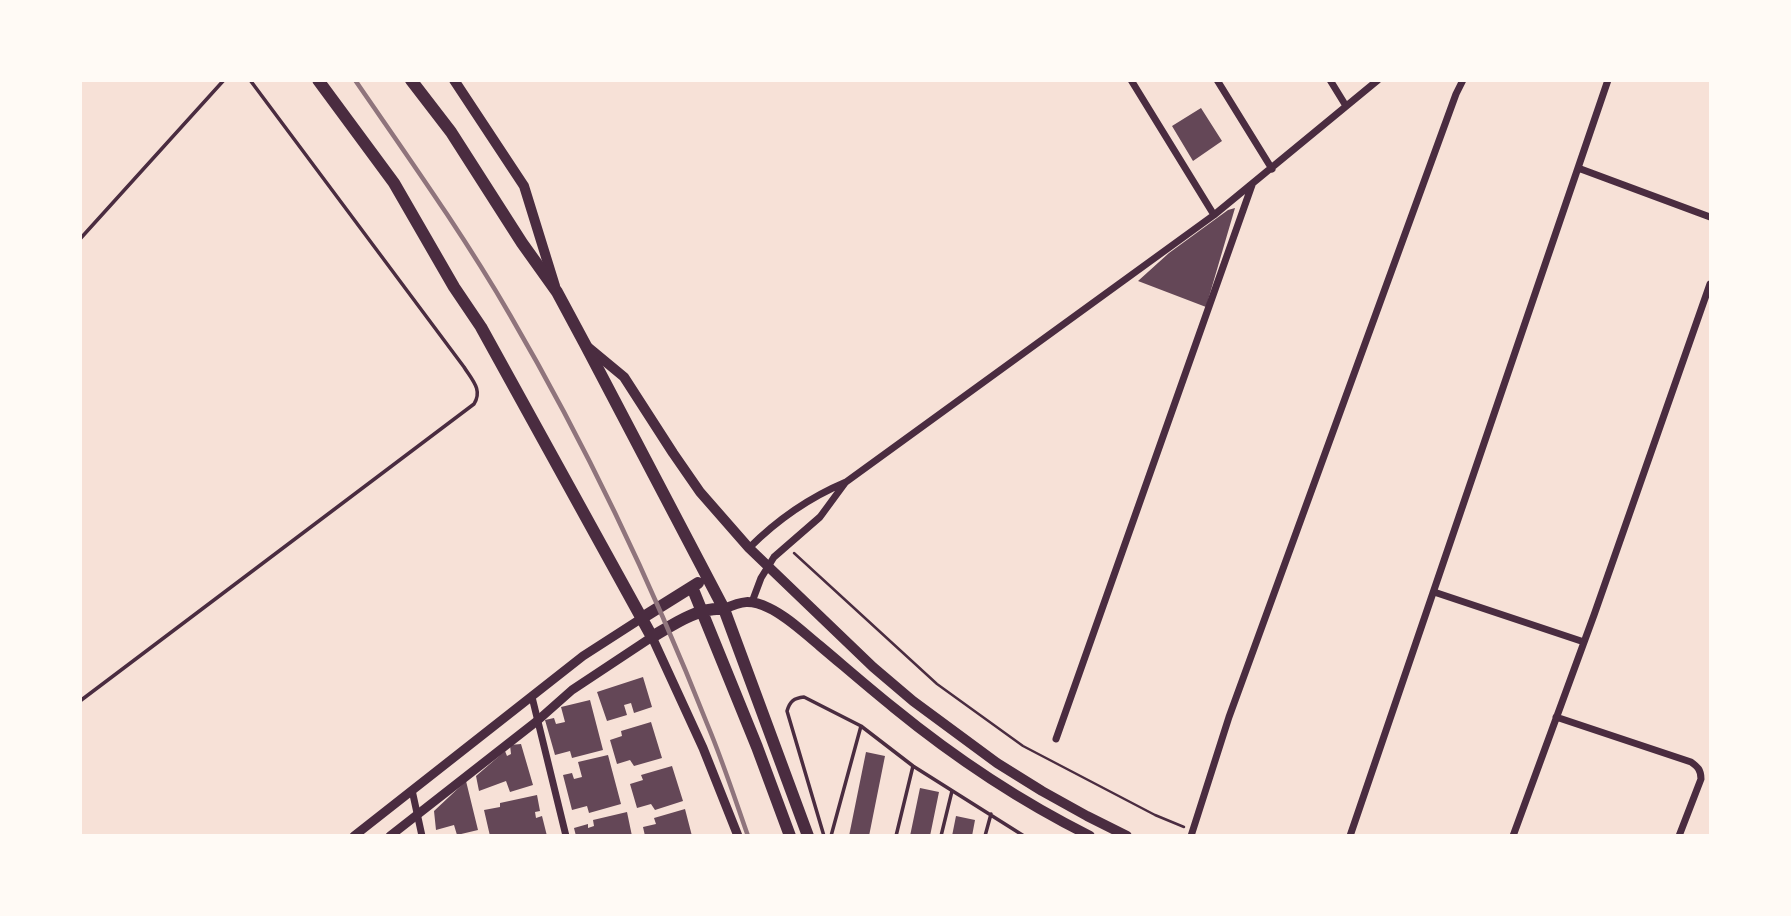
<!DOCTYPE html>
<style>
body{margin:0}
#map{position:relative;width:1791px;height:916px;overflow:hidden;background:#f7e1d7;font-family:"Open Sans",sans-serif}
canvas{display:block}
.frame{position:absolute;inset:0;border:82px solid #fffaf5;pointer-events:none}
</style>
<div id="map">
<canvas width="1791" height="916"></canvas>
<div class="frame"></div>
</div>
<script>
const ctx = document.querySelector('canvas').getContext('2d');
ctx.lineJoin = 'round';
function paint(path, color) {
  ctx.fillStyle = color;
  ctx.fill(path, 'evenodd');
}
function stroke(path, color, width, dash) {
  ctx.strokeStyle = color;
  ctx.lineWidth = width;
  ctx.lineCap = dash ? 'butt' : 'round';
  ctx.setLineDash(dash || []);
  ctx.stroke(path);
}
const building = new Path2D(`
 M1201 108 1222 141 1193 161 1172 126Z
 M1235 208 1206 307 1138 281 1169 253 1228 210Z
 M643 677 652 707 634 713 631 703 624 705 627 715 607 721 597 692Z
 M590 700 603 750 572 758 570 751 555 755 545 720 554 718 556 724 565 722 561 707Z
 M651 722 662 758 634 766 630 760 617 764 610 740 622 736 621 731Z
 M521 744 533 785 510 792 506 781 479 791 476 776 505 751 507 756 511 754 510 745Z
 M866 752 885 756 869 836H849Z
 M608 755 621 804 589 813 587 806 572 810 563 775 572 773 574 779 582 777 578 762Z
 M672 766 683 801 655 810 651 804 637 808 630 784 643 780 641 775Z
 M466 781 478 830 457 835 454 825 436 830 434 811Z
 M920 788 939 792 930 836H910Z
 M537 795 540 811 535 812 536 818 542 816 547 836H490L484 810 500 807V803Z
 M685 809 692 836H645L643 827 656 824 654 818Z
 M627 812 632 836H576L574 828 588 824V828L594 826 593 820Z
 M956 816 975 820 972 836H952Z`);
const path = new Path2D(`
 M794 553 937 684 1023 746 1155 815 1184 827`);
const service = new Path2D(`
 M80 239 224 80
 M80 701 474 404C483 390 472 380 464 367L250 80
 M824 836 787 711C790 701 794 698 804 697L861 726 913 766 1024 836
 M831 836 861 726
 M896 836 913 766
 M941 836 952 791
 M985 836 991 814`);
const minor = new Path2D(`
 M1131 80 1214 215
 M1217 80 1272 169
 M1330 80 1346 106
 M1578 168 1710 217
 M749 548C778 519 808 498 846 482L1214 215 1378 80
 M1434 592 1584 642
 M752 602 761 578 774 557 820 517 845 483
 M532 697 566 836
 M1556 717 1691 762C1698 767 1701 770 1701 779L1679 836
 M1056 739 1252 185
 M412 790 422 836
 M1191 836 1229 717 1456 94 1463 80
 M1350 836 1608 80
 M1513 836 1594 615 1710 284`);
const tertiary = new Path2D(`
 M354 836 583 656 642 618
 M390 836 537 721 572 690 652 637 703 748 738 836`);
const primary = new Path2D(`
 M454 80 524 186 555 286
 M589 348 624 377 673 453 700 492 749 548 873 667 913 701 997 763 1042 791 1087 816 1127 836
 M724 609C742 601 750 599 769 608 788 617 804 633 820 646 845 667 869 688 894 708 954 757 1020 801 1090 836`);
const trunk = new Path2D(`
 M318 80 394 183 454 287 481 327 652 637C674 624 698 607 724 609
 M411 80 451 132 522 243 557 292 586 346 724 609 808 836
 M692 587 757 747 790 836
 M642 618 698 583`);
const rail = new Path2D(`
 M355 80C408 157 463 234 510 315 587 447 652 584 708 726 723 762 735 799 748 836`);
paint(building, '#644757');
stroke(path, '#4a2c40', 2.5);
stroke(service, '#4a2c40', 3.5);
stroke(minor, '#4a2c40', 7);
stroke(tertiary, '#4a2c40', 9);
stroke(primary, '#4a2c40', 10);
stroke(trunk, '#4a2c40', 12);
stroke(rail, '#8f747c', 4.5);
</script>
